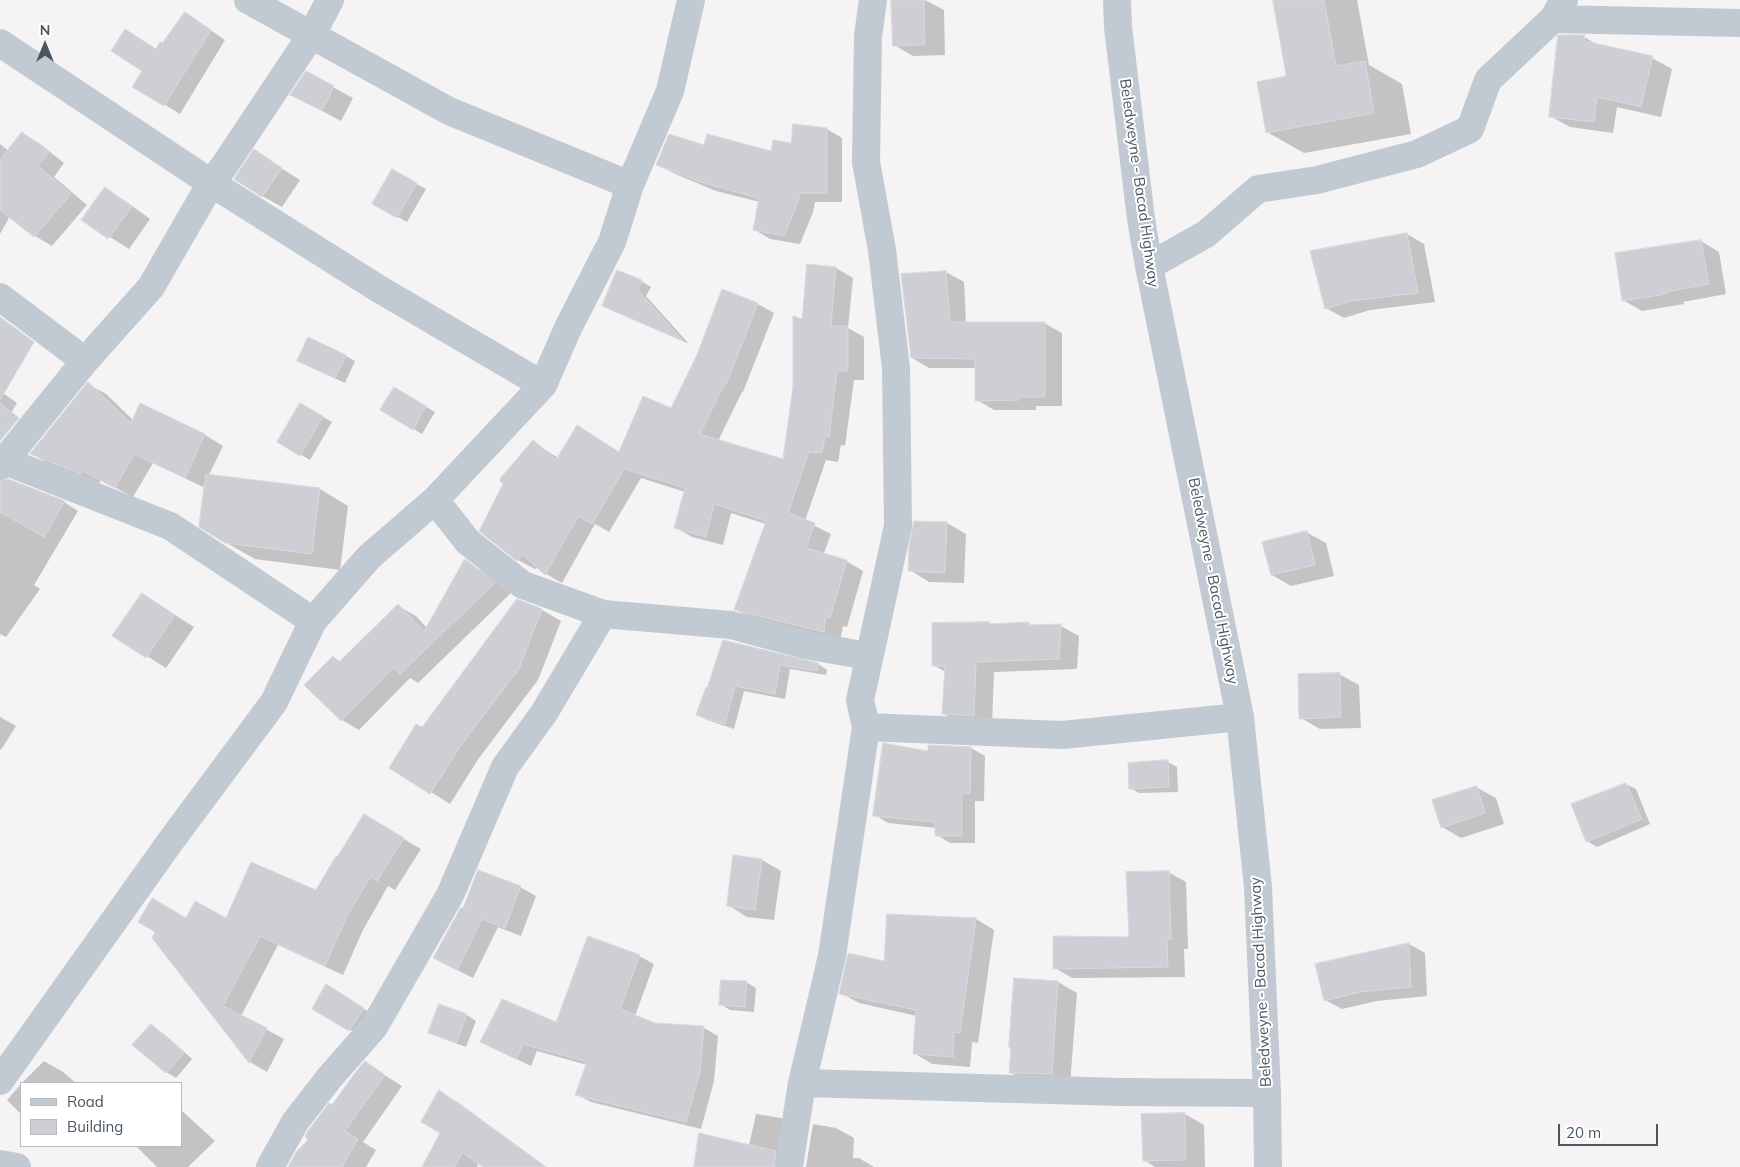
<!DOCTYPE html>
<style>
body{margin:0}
#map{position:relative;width:1740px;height:1167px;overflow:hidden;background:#f5f3f3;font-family:Mulish,sans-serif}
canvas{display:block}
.legend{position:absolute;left:20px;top:1082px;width:162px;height:65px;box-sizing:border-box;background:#fff;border:1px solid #b7bbc0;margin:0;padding:6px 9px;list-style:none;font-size:15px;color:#4a5661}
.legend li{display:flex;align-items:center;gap:10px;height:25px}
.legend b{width:25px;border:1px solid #b7bbc0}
.north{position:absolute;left:20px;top:20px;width:50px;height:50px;-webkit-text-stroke:4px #fff;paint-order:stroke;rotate:0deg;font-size:14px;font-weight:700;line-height:20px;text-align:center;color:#4a5661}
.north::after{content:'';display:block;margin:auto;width:18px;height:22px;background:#4a5661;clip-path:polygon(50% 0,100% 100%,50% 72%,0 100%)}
.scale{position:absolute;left:1558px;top:1124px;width:100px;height:22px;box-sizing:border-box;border:2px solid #4a5661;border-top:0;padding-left:6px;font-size:15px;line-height:18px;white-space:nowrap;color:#4a5661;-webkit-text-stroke:4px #fff;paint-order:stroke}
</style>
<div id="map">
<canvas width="1740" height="1167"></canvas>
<ul class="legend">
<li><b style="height:6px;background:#c1cad2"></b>Road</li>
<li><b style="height:14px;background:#cdcfd5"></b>Building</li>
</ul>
<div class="north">N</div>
<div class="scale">20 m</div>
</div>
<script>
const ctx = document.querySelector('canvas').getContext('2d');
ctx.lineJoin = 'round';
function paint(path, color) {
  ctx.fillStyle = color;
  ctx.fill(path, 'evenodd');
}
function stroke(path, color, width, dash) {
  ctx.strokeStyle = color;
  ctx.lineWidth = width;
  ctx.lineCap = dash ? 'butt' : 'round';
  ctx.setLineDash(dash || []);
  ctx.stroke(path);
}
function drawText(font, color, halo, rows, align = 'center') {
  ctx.font = font + ' Mulish,sans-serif';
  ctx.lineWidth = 4;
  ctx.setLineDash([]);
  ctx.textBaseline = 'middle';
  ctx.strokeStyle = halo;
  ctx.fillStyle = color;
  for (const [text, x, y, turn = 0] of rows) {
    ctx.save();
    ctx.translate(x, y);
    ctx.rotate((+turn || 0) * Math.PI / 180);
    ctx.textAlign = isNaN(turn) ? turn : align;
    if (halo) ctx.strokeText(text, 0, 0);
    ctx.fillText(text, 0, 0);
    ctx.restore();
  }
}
const shadow = new Path2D(`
 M892 0H925L944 10 945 55 913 56 894 45Z
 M1274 0H1357L1369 65 1402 84 1411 134 1304 153 1267 132 1287 77Z
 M186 13 225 40 180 114 134 86 156 50 163 45Z
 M1584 37 1600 46 1652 58 1672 69 1661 117 1617 107 1613 133 1570 127 1550 116Z
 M307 73 353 98 341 121 292 95Z
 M827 129 842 138V202H815L813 212 800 244 770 239 755 230 760 202 716 191 673 173 657 164 705 147 772 152Z
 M22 133 39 143 64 163 54 177 87 205 52 246 35 236 10 216 0 234V144L9 151Z
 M254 151 300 180 282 207 262 196Z
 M392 171 426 189 407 222 374 204Z
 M105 189 124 200 150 219 129 249 83 220Z
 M1407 234 1424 244 1435 302 1370 310 1344 318 1326 308Z
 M1701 241 1719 252 1726 294 1683 302 1684 304 1642 311 1623 300Z
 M836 268 853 278 848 328 864 337V380H854L845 446 841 445 838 462 826 460 805 521 831 534 824 553 846 561 863 571 847 627 843 626 840 641 752 619 735 609 766 524 731 513 723 545 692 537 675 527 685 492 641 478 609 532 595 524 562 583 546 574 538 567 535 569 518 560 533 442 558 458 620 453 671 409 758 304 774 313 743 392H742L718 441 784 460 803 321Z
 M946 272 964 282 966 323H1044L1062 333V406H1036V410H994L977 400V368H929L912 358 902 275Z
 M641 281 651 287 646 296 689 344 604 305Z
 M346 356 355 361 345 383 308 366Z
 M88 384 106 394 133 420 141 405 205 435 223 446 209 475 320 489 348 506 340 570 255 559 225 542 206 482 203 487 153 463 133 497 101 480 99 483 49 464 32 454Z
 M395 388 435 412 422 434 382 410Z
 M0 391 17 403 2 428 0 427Z
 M300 404 332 422 310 460 279 442Z
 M0 482 64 502 78 511 34 585 40 589 6 637 0 634Z
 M947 523 966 534 964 583 929 582 910 570Z
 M1306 532 1326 543 1334 576 1291 586 1272 575Z
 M465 561 482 571 511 593 418 683 410 678 359 730 342 720 306 685 334 658 341 662 398 606 416 616 427 628Z
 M142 594 194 627 166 668 114 635Z
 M517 601 542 610 561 621 538 680 479 758 450 804 431 792 422 729Z
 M989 623 992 625 1029 624 1033 626H1061L1079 636 1077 669 994 672 992 725 962 724 944 714 946 672 933 665Z
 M723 641 818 664 827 670 826 675 790 669 785 699 744 691 734 729 707 720 697 714 708 689Z
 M1339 674 1359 685 1361 728 1320 729 1301 718Z
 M0 717 16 726 1 750 0 749Z
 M929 746 971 748 985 756 984 801H975V843H950L937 835V828L888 823 875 815 929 752Z
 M1168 762 1177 767 1178 792 1139 793 1130 788Z
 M1626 784 1636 789 1650 824 1597 847 1587 841Z
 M1476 787 1496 798 1504 824 1461 838 1442 827Z
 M364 816 421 849 395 890 388 886 363 930 343 975 278 945 241 1016 284 1039 267 1072 250 1062 154 938 187 920 227 919 317 892Z
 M762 860 781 871 774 920 747 917 728 905Z
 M1168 872 1186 882 1188 949H1184L1185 977 1072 978 1055 968 1130 938Z
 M520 887 536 896 521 936 498 927 473 978 451 967 464 910Z
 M888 915 976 919 994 930 978 1043 972 1042 970 1067 932 1064 914 1053 917 1016 859 1003 841 993 885 963Z
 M1409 944 1425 953 1427 996 1377 1001 1342 1009 1325 1000Z
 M639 956 654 964 635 1016 654 1024 704 1028 718 1036 714 1081 701 1129 591 1102 576 1094 587 1065 537 1051 531 1066 481 1042 557 1023Z
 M746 982 756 988 754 1012 730 1010 720 1004Z
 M1058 982 1077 993 1070 1085 1029 1083 1011 1073Z
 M336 991 372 1014 359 1035 314 1009Z
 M440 1005 467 1015 476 1021 466 1047 439 1037 430 1032Z
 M155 1028 164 1034 192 1059 176 1078 166 1072Z
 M44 1061 63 1072 76 1083H22Z
 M365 1063 402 1086 363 1142 376 1150 366 1167H289Z
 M21 1084V1114L7 1100Z
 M439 1092 456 1101 541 1163 538 1167H486L479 1163 477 1167H424L442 1133Z
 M181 1110 215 1141 188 1167H157L136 1146H181Z
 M756 1114 781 1118 798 1128 792 1167H726L749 1146Z
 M1185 1114 1204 1125 1205 1167H1155L1144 1160Z
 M813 1124 836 1128 854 1138 853 1158H859L874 1167H806Z`);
const building = new Path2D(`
 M891 0H924L925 45 893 46Z
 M1273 0H1324L1336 66 1365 61 1374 113 1266 133 1257 82 1286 76Z
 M185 12 211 30 164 106 132 87 142 71 111 51 125 29 156 49 160 42 162 43Z
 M1558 35H1585L1584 41 1653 56 1641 107 1597 97 1594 122 1549 117Z
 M306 71 334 86 322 111 290 95Z
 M793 124 827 128V193H800L798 202 784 236 753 230 759 198 700 182 656 165 669 134 704 145 707 134 771 151 773 140 791 143Z
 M22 132 49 152 38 166 71 194 34 237 0 210V160Z
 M254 149 282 168 262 197 234 179Z
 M392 169 417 183 397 218 372 204Z
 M105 187 132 207 108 239 81 220Z
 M1407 233 1418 293 1352 301 1325 309 1310 251Z
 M1701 240 1709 284 1666 292V294L1622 301 1615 253Z
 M807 264 836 267 831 326H848V371H837L829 437 825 436 822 453 809 452 788 513 815 523 806 548 847 560 830 618 826 617 824 632 734 610 766 521 714 504 706 537 674 528 685 488 624 469 592 524 578 516 545 575 523 555 517 561 479 531 503 484 499 480 533 440 556 460 577 425 619 452 643 396 671 408 697 355 722 289 758 303 726 384 725 383 700 434 783 459 793 387V316L802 319Z
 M617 270 642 280 638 290 683 341 602 306Z
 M946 271 950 322H1045V397H1019V400L975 401V359L911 358 901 274Z
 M0 317 34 342 0 400Z
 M308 337 346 355 335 378 297 361Z
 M88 382 131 423 140 403 205 434 185 478 134 454 115 488 83 471 81 474 30 454Z
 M394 387 426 406 413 430 380 410Z
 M0 403 19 418 0 441Z
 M300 403 323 416 300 456 277 442Z
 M206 474 320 488 312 554 225 543 199 527Z
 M8 479 65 501 44 537 0 512V481Z
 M914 521 947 522 945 573 908 571 909 547Z
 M1307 531 1315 565 1271 575 1262 542Z
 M465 559 495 583 400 674 394 667 341 721 304 685 333 656 339 662 398 604 424 631Z
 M142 593 175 615 146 658 112 636Z
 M517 599 542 609 519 669 460 747 430 794 389 768 416 724 422 727Z
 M989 622V624L1029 622V625L1061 624 1059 659 976 662 974 716 942 714 945 666H932V623Z
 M723 640 818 663 817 671 780 665 775 694 735 686 725 724 710 720 696 715 706 687 707 688Z
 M1340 673 1341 717 1299 719 1298 674Z
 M883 743 928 751V745L971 747 970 794 962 793V836H935V822L873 816Z
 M1168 760 1169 787 1129 789 1128 763Z
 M1626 783 1642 819 1586 842 1571 804Z
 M1477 786 1485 813 1441 828 1432 800Z
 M364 814 404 838 377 881 370 877 345 920 325 966 260 936 223 1006 267 1028 249 1063 152 938 155 932 138 922 152 898 186 918 195 901 226 918 251 862 316 890 336 856 337 857Z
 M733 855 762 859 755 910 727 906Z
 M478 870 521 886 505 928 482 919 457 970 433 958 461 907 463 908Z
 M1169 871 1171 939H1167L1168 967 1053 969V936L1129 937 1126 872Z
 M887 914 976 918 960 1033 954 1032 953 1057 913 1054 916 1010 839 994 848 953 884 961Z
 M588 936 640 955 620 1009 655 1023 704 1026 700 1072 686 1122 575 1095 587 1062 523 1044 516 1059 480 1042 502 999 556 1022Z
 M1409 943 1411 987 1360 992 1324 1001 1315 964Z
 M1014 978 1058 981 1052 1074 1009 1073 1011 1048 1009 1047Z
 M721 980 747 981 745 1007 719 1005Z
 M326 984 364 1008 349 1031 312 1009Z
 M439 1004 467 1014 456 1043 428 1033Z
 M151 1024 184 1053 166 1073 132 1045Z
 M365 1061 385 1075 345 1131 358 1139 342 1167H288L297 1151 308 1140 305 1136 308 1131 329 1103 332 1105 355 1073Z
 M439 1090 546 1167H483L462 1152 455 1167H422L440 1133 421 1122Z
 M1185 1113 1186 1160 1143 1161 1141 1114Z
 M699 1133 776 1151 774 1167H694Z`);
const minor = new Path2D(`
 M248 0 449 111 630 185
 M1553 19 1740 23
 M0 43 211 183 379 289 543 385
 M1149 266 1206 234 1258 189 1317 180 1417 154 1470 129 1488 80 1553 19 1564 0
 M0 297 85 361
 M5 461 170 526 313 621
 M0 466 85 361 151 287 211 183 224 166 312 34 330 0
 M435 500 468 542 523 585 603 614 731 625 805 645 868 656
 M866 727 1062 735 1240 717
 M0 1081 170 842 274 702 313 621 369 557 435 500 543 385 569 326 612 242 630 185 670 91 691 0
 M802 1083 1121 1092 1267 1093
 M0 1164 17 1167
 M270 1167 295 1122 330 1077 374 1027 450 895 505 767 544 713 603 614
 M789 1167 802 1083 832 956 866 727 860 700 898 526 896 368 882 250 866 162 868 36 873 0`);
const tertiary = new Path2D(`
 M1117 0 1118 27 1141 219 1149 266 1240 717 1258 887 1267 1093 1268 1167`);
const streetNames = [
 ["Beledweyne - Bacad Highway",1139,183,82],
 ["Beledweyne - Bacad Highway",1213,581,79],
 ["Beledweyne - Bacad Highway",1261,982,-93]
];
paint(shadow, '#0003');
paint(building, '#cdcfd5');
stroke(building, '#d7d9de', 1);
stroke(minor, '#c1cad2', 28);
stroke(tertiary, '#c1cad2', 28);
drawText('15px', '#4a5661', '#fff', streetNames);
</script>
